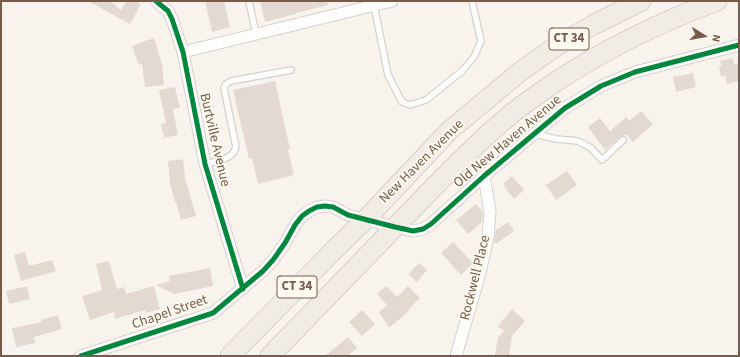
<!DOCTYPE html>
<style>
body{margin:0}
#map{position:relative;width:740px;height:357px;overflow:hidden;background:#f8f4ed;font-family:"Source Sans 3",sans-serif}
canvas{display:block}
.frame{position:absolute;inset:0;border:2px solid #775c4c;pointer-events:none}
.north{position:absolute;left:684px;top:16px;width:40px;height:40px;-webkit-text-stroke:3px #fff9f0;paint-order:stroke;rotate:101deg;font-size:11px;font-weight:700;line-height:16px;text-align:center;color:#775c4c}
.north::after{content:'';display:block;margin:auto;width:14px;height:18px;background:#775c4c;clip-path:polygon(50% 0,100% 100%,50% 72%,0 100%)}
</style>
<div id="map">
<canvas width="740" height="357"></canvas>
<div class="frame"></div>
<div class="north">N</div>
</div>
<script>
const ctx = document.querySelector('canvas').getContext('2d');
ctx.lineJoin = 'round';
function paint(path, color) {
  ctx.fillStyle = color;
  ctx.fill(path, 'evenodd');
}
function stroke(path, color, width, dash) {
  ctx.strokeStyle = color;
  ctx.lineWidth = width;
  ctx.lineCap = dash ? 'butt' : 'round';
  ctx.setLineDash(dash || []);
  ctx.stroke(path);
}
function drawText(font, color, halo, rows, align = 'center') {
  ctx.font = font + ' "Source Sans 3",sans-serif';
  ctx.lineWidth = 3.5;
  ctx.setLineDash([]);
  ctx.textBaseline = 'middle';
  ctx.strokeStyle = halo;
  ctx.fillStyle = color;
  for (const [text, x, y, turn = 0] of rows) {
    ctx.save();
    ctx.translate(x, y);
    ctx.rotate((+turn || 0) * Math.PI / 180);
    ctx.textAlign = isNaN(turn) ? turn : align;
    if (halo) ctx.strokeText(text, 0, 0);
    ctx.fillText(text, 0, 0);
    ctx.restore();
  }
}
const building = new Path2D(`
 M88 1H110L121 10 126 1H136L141 4 130 24Z
 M205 1H224L230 27 212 32Z
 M260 1H327L328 5 296 13V14L265 22Z
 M154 38 162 64 164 85 145 87 142 64 139 65 132 46Z
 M733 58 734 64 739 63V81L727 84 725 76 721 77 719 67 722 66 720 61Z
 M693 73 696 87 676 92 673 77Z
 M275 81 290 149 288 150 294 175 258 184 252 158 249 159 233 90Z
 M175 87 180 108 173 109 178 135 164 138 161 124 166 123 159 90Z
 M641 111 653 124 633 142 626 134 620 137 605 150 588 127 600 118 610 131 626 117 629 121Z
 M183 159 185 178 196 216 181 220 176 202H175L170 184 168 161Z
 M567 171 577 185 556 200 546 185Z
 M512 176 524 190 514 199 505 188 504 183Z
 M476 204 483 212 482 222 468 234 456 220Z
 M508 222 514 231 496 244 494 241 496 230Z
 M453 242 473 263 461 275 441 253Z
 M25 252 29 266 52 260 56 271 21 281 14 255Z
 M109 261 117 289 124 287 126 294 154 286 160 309 146 313 145 310 115 319 114 312 90 320 82 296 102 290 96 264Z
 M419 263 427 270 417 282 408 274Z
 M210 268 213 286 174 294 156 285 170 281 169 276Z
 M27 286 30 299 9 304 6 291Z
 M386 286 397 297 408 286 420 298 408 310 409 311 389 328 379 312 387 305 377 294Z
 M512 309 525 321 512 336 509 356 495 355 498 337 504 331 498 326Z
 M362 310 375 324 362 336 349 322Z
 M58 315 62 329 34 337 35 343 16 347 12 328 42 322 41 320Z
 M348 337 357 348 347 356H325Z`);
const service = new Path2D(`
 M249 1 256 34
 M374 5 388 75 402 102 410 105 426 100 462 71 474 57 481 41 472 1
 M535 134 556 139 578 141 591 148 602 160 623 140
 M205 164C216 161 233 160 236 147L224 88 226 84 231 81 291 70`);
const minor = new Path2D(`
 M156 1 168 11 172 19 183 52 205 164 243 289
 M183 52 392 1
 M81 356 213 313 263 271 273 260 285 243 295 225 302 216 309 211 317 207 325 206 333 207 348 215 395 227 413 231 423 229 431 224 484 176 565 108 601 86 635 72 739 45
 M456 356 480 273 488 237 490 212 484 176`);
const trunk = new Path2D(`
 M230 356 334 250 366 219 449 131 521 71 555 47 593 25 641 1
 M270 356C323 302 375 247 428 193 463 158 497 122 538 94 594 54 653 25 717 1`);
const cycleway = new Path2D(`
 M156 1 168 11 172 19 183 52 205 164 243 289
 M81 356 213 313 263 271 273 260 285 243 295 225 302 216 309 211 317 207 325 206 333 207 348 215 395 227 413 231 423 229 431 224 484 176 565 108 601 86 635 72 739 45`);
const shields = [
 [569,39,40],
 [297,287,40]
];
const shieldNames = [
 ["CT 34",569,39],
 ["CT 34",297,287]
];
const streetNames = [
 ["Burtville Avenue",214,140,77],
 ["Old New Haven Avenue",508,142,-40],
 ["New Haven Avenue",422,162,-45],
 ["Rockwell Place",476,278,-76],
 ["Chapel Street",170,313,-19]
];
paint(building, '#e2dad2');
stroke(service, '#d7d1cb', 8);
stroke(minor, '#d7d1cb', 13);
stroke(trunk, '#d9d1cb', 21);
stroke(service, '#fefdfc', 5.5);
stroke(minor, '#fefdfc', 11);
stroke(trunk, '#f2ece6', 19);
stroke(cycleway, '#00873e', 5);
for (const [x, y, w] of shields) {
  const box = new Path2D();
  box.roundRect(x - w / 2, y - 11, w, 22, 3);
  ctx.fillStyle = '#fff9f0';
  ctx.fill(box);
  stroke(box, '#775c4c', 1);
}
drawText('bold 13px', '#775c4c', null, shieldNames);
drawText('14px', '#775c4c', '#fff9f0', streetNames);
</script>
